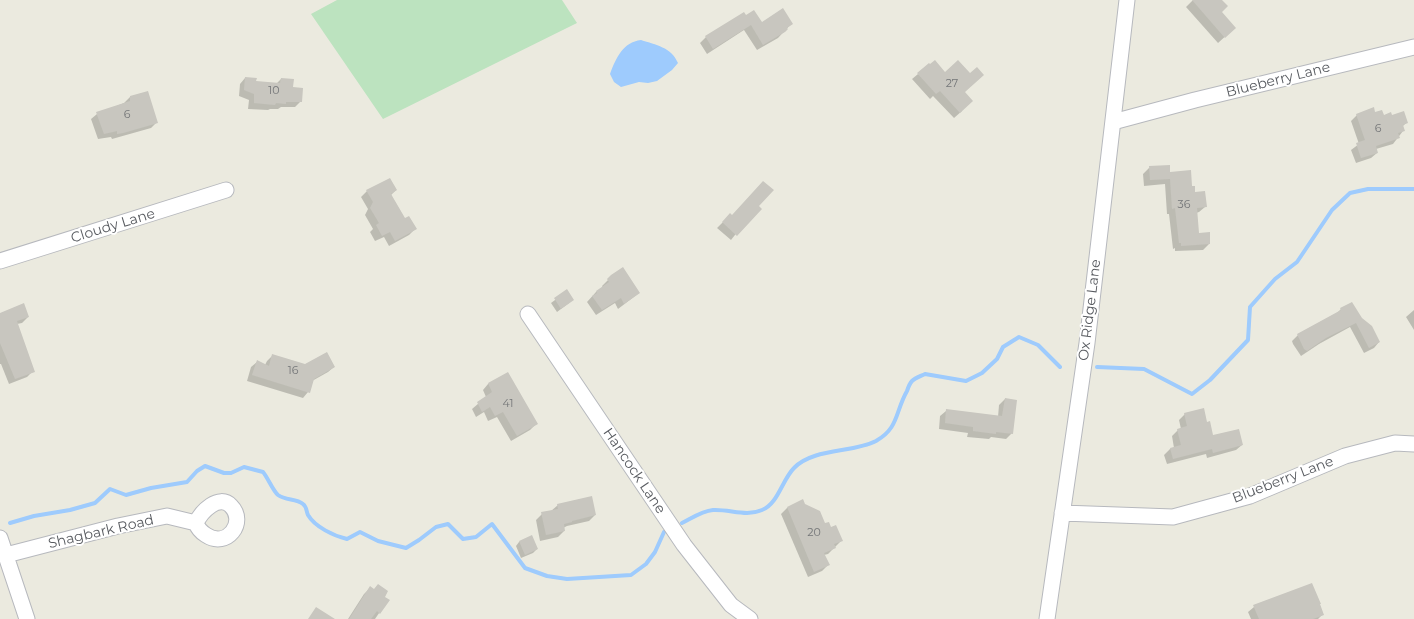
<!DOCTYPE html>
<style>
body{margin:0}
canvas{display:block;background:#ebeadf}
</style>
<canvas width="1414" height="619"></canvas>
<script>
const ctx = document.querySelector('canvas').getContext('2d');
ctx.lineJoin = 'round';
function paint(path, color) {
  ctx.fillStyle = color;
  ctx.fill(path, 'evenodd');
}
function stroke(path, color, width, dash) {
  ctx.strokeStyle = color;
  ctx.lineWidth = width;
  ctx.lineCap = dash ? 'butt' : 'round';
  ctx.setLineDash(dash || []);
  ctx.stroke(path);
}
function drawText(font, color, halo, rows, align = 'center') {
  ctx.font = font + ' Montserrat,sans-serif';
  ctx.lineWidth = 4;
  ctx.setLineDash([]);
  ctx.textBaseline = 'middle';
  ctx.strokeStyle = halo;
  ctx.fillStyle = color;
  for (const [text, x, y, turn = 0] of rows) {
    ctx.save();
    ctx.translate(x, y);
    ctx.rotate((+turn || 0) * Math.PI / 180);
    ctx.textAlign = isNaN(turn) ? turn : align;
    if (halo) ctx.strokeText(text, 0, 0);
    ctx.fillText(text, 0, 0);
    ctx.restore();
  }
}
const green = new Path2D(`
 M337 0H562L577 23 383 119 311 14Z`);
const water = new Path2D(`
 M641 40C656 45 671 47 678 63L672 70 657 81 648 83 639 82 621 87 614 82 610 74C616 58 623 42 641 40Z`);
const shadow = new Path2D(`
 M1193 0H1220V12L1229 33 1218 43 1186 7Z
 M744 13 746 17 762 24 792 23 778 38 757 50 744 30 707 54 700 43 706 37Z
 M918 74 964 92 962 111 954 118 933 96 930 99 912 79Z
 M245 78 255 82 276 84 281 79 292 88 301 101 295 107H281L278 109H270L268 110 248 109 249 100 239 96 240 84Z
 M130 97 157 122 151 128 112 139 111 137 98 139 91 119 97 114 124 103Z
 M1374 114 1392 117 1406 123 1402 127 1403 131 1393 144 1376 149 1377 153 1371 158 1356 163 1351 150 1359 144 1351 121 1357 115Z
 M1149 168 1169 173 1191 187 1205 207 1199 212 1196 213 1198 234 1209 244 1203 250 1175 251V248L1173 249 1169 214H1167L1165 184 1144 186 1143 174Z
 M396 190 391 195 404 220 415 229 409 235 389 246 384 237 375 241 370 232 373 229 365 215 368 209 361 197 367 191Z
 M758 206 731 240 717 228 730 215 732 216Z
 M612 276 639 293 618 309 615 303 596 315 587 302 596 292 603 288 602 286Z
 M567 291 569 303 557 312 551 303Z
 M1341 309 1379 342 1374 348 1364 353 1350 327 1319 344 1301 356 1293 344 1292 341 1298 335 1335 315Z
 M1414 310V330L1406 317Z
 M0 314 28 317 22 323 17 324 33 371 27 377 9 384 1 364H0Z
 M273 355 305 365 334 367 328 372 312 381 308 392 303 398 247 381 251 367 257 362 265 365 267 361Z
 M507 374 536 424 530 430 511 441 497 417 488 421 484 412 476 417 472 409 486 397 483 390 488 384Z
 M1005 399 1012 433 1006 439 991 437 989 439 967 437 968 433 939 429 940 416 946 411 998 417 999 405Z
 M1185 414 1206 423 1212 437 1242 445 1236 450 1207 458 1206 454 1167 464 1164 455 1170 449 1174 448 1172 436 1178 430 1181 429 1179 420Z
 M803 500 804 505 841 541 828 554 824 555 828 565 822 571 808 577 781 514 787 508Z
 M558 505 595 515 589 521 567 526 563 528 564 531 558 537 540 541 536 520 542 514 551 511Z
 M531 537 537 549 533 553 521 558 516 546 519 542Z
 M370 588 388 600 375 619H348L364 594Z
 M1319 604 1323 614 1318 619H1251L1248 612 1254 607Z`);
const stream = new Path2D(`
 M1097 367 1144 369 1192 394 1210 380 1248 340 1250 307 1275 279 1297 262 1332 210 1350 193 1368 189H1414
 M10 523 34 516 70 510 95 503 110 489 126 495 151 488 187 482 197 471 205 466 224 473H231L244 467 263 472C268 478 273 491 278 495 286 501 296 498 303 504 307 507 306 511 308 515 315 527 334 536 347 539L360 532 378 541 406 548 419 540 436 527 448 524 463 539 476 537 492 524 525 568 547 576 567 579 631 575 646 564 655 552 664 532
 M682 523C692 518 702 511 713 510 730 509 746 517 762 510 778 504 782 480 794 468 813 448 853 453 876 441 899 428 895 412 907 391 908 388 910 383 912 381 915 378 921 376 925 374L966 381 982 373 997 359 1003 347 1019 337 1038 345 1060 367`);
const building = new Path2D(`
 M1192 0H1222L1228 6 1222 12 1236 28 1225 38Z
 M783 8 793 24 787 28 788 29 785 32 763 45 751 25 713 49 705 36 744 12 746 15 754 10 762 22Z
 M935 60 945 72 958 60 970 73 977 67 984 75 965 92 973 101 960 113 940 91 936 94 917 73 929 63 930 64Z
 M245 77 257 78 256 81 280 83 281 78 294 79 293 87 303 88 302 102H286V104L276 103 275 105 254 103V94L244 90Z
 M148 91 158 123 123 133 117 134V131L104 134 96 112 130 101V96Z
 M1374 107 1375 112 1382 110 1384 115 1391 112 1392 115 1404 111 1408 123 1403 125 1405 131 1398 133 1400 138 1376 146 1378 153 1361 158 1356 143 1365 140 1356 114Z
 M1170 165V172L1191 170 1192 186H1195V192L1205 191 1207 207 1197 208 1199 233 1210 232V244L1181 246V243H1179L1175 208 1172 209 1170 179 1150 180 1149 166Z
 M390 178 397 190 391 194 405 218 409 216 417 229 395 241 390 232 382 236 376 225 379 223 370 208 373 202 366 190Z
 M763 181 774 190 759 206 762 209 737 236 722 222 730 213 732 215Z
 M623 267 640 293 624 304 621 298 602 310 592 296 597 293 596 291 609 282 607 279 611 275Z
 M567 289 574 300 561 309 554 298Z
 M1352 302 1362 318 1372 326 1380 342 1369 348 1356 323 1326 338 1307 351 1304 349 1297 334 1341 310 1340 308Z
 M24 303 29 317 17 321 35 372 15 379 0 343V313Z
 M327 352 335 367 314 379 310 393 252 375 257 360 269 366 272 354 305 364Z
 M508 372 538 424 517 436 503 412 495 416 490 407 482 412 477 402 492 392 488 383Z
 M1005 398 1017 400 1013 434 996 432V434L973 431V427L945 423 946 409 1002 416Z
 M1204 408 1207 422 1210 421 1213 435 1239 429 1243 445 1213 453 1212 449 1173 459 1170 448 1181 445 1177 429 1187 426 1184 413Z
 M592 496 596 515 572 521V522L564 524 565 531 546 535 541 512 558 509 557 504Z
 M803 499 805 504 820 511 825 523 829 522 831 527 836 525 843 541 834 544 836 548 824 553 830 565 814 572 787 507Z
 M532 535 538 549 525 555 519 541Z
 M1312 583 1321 604H1320L1324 615 1313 619H1259L1253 605Z
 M378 584 388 591 385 597 390 600 380 614 377 611 371 619H349L370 586 374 589Z
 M316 607 335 619H308Z`);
const minor = new Path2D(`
 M1113 122 1195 100 1414 47
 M0 261 226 190
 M528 314 684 545 731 605 750 619
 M1062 513 1173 517 1250 496 1345 456 1395 443 1414 444
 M0 538 27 619
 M6 555 118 526 167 516 196 523C201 512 219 493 231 506 247 522 227 549 206 535 201 532 198 529 196 523
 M1047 619 1087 343 1127 0`);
const numberNames = [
 ["27",952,84],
 ["10",274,91],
 ["6",127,115],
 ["6",1378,129],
 ["36",1184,205],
 ["16",293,371],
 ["41",508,404],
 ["20",814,533]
];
const streetNames = [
 ["Blueberry Lane",1278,80,-14],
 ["Cloudy Lane",113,226,-17],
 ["Ox Ridge Lane",1090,310,-83],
 ["Hancock Lane",634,471,56],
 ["Blueberry Lane",1283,480,-21],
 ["Shagbark Road",101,532,-13]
];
paint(green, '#bce3bf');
paint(water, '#9ecbfd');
paint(shadow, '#0003');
stroke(stream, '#9ecbfd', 4);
paint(building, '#c8c6bf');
stroke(minor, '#b7b9be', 17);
stroke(minor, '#fff', 15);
drawText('11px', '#747678', null, numberNames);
drawText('14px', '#585b60', '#fff', streetNames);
</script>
